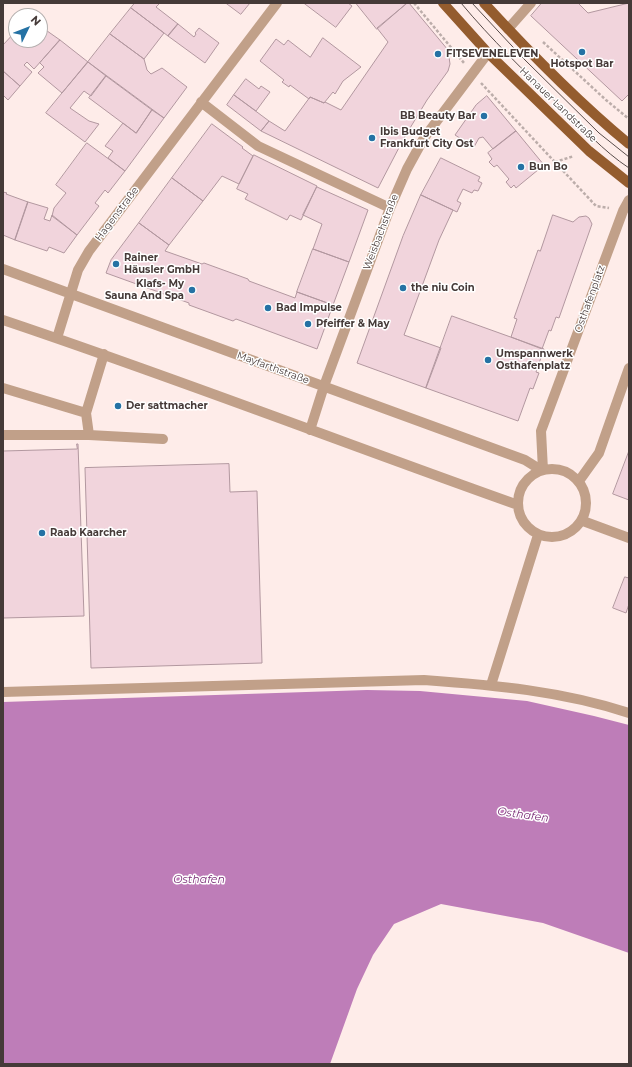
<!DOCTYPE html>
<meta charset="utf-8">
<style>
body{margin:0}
#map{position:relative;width:632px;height:1067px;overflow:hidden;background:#feece9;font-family:Montserrat,sans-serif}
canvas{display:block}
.frame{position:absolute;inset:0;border:4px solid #453a38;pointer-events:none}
.north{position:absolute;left:8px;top:8px;width:40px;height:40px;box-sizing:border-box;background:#fff;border:1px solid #b5b0af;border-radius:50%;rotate:47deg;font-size:11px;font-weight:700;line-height:16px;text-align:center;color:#453a38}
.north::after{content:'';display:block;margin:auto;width:14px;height:18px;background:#2572a4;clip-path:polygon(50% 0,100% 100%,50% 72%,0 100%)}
</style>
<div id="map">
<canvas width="632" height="1067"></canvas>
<div class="frame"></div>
<div class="north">N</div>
</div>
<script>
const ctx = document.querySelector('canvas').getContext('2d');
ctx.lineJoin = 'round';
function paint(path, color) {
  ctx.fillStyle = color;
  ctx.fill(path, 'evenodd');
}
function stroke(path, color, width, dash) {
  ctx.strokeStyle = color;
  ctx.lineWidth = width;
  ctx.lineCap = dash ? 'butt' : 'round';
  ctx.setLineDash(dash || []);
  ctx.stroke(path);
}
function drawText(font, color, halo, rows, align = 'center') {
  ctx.font = font + ' Montserrat,sans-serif';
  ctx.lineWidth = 3;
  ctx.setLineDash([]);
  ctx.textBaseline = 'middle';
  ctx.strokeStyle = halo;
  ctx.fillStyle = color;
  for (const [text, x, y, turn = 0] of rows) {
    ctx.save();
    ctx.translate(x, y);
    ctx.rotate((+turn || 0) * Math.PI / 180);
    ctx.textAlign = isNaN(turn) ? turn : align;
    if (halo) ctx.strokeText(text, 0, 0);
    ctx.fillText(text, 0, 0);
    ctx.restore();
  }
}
const water = new Path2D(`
 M367 690 420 691 527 701 594 716 629 725V953L543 923 441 904 394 924 373 955 357 989 330 1064H3V702Z`);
const building = new Path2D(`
 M135 3H160L156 7 178 24 168 36 131 8Z
 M226 3H250L241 14Z
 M304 3H348L352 6 336 27Z
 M356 3H407L377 29Z
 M409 3 448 50 450 64 448 71 427 100 404 138 378 188 261 131 269 121 285 131 310 97 324 103 325 102 341 110 388 42 377 28 406 4Z
 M542 3H578L588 13 629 3V94L622 101 531 16Z
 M131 8 164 33 144 59 110 34Z
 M178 24 194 37 196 34 195 33 199 28 219 43 205 63 168 36Z
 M40 26 60 40 34 69 27 62 24 65 32 72 20 86 3 71V45L16 31V40H40Z
 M110 34 144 59 147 70 151 74 162 68 187 87 164 118 88 62Z
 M323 38 361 67 343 81 335 94 333 92 324 103 310 97 309 99 290 85 289 87 282 82 284 80 260 61 276 39 284 45 288 40 310 57Z
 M60 40 88 62 62 93 38 73 44 67 40 63Z
 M88 62 106 76 91 96 84 91 70 108 89 121 99 124 85 142 46 113Z
 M3 71 20 86 8 100 3 95Z
 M106 76 152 110 136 133 89 98Z
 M246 79 259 89 261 86 270 92 256 111 234 95Z
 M234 95 269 121 261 131 227 105Z
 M487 96 516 131 493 149 483 137 479 138 474 147 455 135 476 105Z
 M152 110 164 118 125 171 108 158 113 151 105 146 123 123 136 133Z
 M212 124 243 147 242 148 253 156 239 184 222 176 203 201 172 178Z
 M516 131 544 165 516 188 514 185 511 188 506 182 509 179 497 165 494 167 489 162 492 159 488 153Z
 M87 143 125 171 108 193 105 190 95 203 99 206 77 235 52 216 54 208 66 193 56 185Z
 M254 155 317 186 301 220 290 215 287 220 245 199 248 194 237 189Z
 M441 158 480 177 478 181 482 183 478 191 474 190 472 193 463 189 457 201 461 203 457 212 421 195Z
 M172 178 203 201 169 245 139 223Z
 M317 187 368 210 349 262 313 249 322 224 303 215Z
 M3 192 7 193 6 194 28 202 15 240 3 235Z
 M421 195 453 210 439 240 404 335 441 348 426 388 357 363 403 236Z
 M28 202 48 208 44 219 50 221 52 215 77 235 64 253 49 247 47 251 15 240Z
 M553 215 573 222 579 217 586 216 589 218 592 224 559 318 556 317 551 331 549 330 542 349 511 337 517 319 514 318 538 250 540 251Z
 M139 223 169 245 165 251 202 264 204 263 248 279 249 281 295 298 297 292 333 305 317 349 236 319 233 321 189 305V303L106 273 111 260Z
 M313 249 349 262 333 305 297 292Z
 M452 316 544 349 536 372 539 373 533 389 530 388 518 421 426 388Z
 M77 444H78L84 616 3 618V451L77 449Z
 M629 451V500L613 494Z
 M229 464 230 492 257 491 262 663 91 668 85 468Z
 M625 577 629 578V604L626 613 613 608Z`);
const path = new Path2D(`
 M414 3 464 63
 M543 42 606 100 629 119
 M481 83 596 206 609 208
 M555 162 574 156`);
const minor = new Path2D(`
 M508 29 531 3
 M201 102 258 146 390 208
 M3 269 525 460 541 470
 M3 320C176 378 346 444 518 505
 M57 338 78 270 89 251 277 3
 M3 388 86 413 104 354
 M86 413 89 435 163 439
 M310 430 324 386 390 208 407 169 424 138 488 53
 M3 435H89
 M518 503a34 34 0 1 1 68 0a34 34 0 1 1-68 0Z
 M543 470 541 431 623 211 629 200
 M579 481 599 453 629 368
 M583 521 629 538
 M491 685 538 535
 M3 692 424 680C494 685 562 691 629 713`);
const major = new Path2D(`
 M443 3 488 53 589 151 629 183
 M484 3C530 53 577 101 629 144`);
const tram = new Path2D(`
 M461 3C491 39 525 72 559 105 581 126 603 151 629 168
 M472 3 525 60 599 133 629 157`);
const markers = [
 [582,52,4,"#2572a4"],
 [438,54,4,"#2572a4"],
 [484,116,4,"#2572a4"],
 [372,138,4,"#2572a4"],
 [521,167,4,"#2572a4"],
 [116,264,4,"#2572a4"],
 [403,288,4,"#2572a4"],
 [192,290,4,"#2572a4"],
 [268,308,4,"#2572a4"],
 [308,324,4,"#2572a4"],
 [488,360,4,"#2572a4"],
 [118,406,4,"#2572a4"],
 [42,533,4,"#2572a4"]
];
const poiNames = [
 ["FITSEVENELEVEN",446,54],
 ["Hotspot Bar",582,64,"center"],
 ["BB Beauty Bar",476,116,"right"],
 ["Ibis Budget",380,132],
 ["Frankfurt City Ost",380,144],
 ["Bun Bo",529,167],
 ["Rainer",124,258],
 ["Häusler GmbH",124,270],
 ["Klafs- My",184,284,"right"],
 ["Sauna And Spa",184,296,"right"],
 ["the niu Coin",411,288],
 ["Bad Impulse",276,308],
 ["Pfeiffer & May",316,324],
 ["Umspannwerk",496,354],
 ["Osthafenplatz",496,366],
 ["Der sattmacher",126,406],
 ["Raab Kaarcher",50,533]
];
const streetNames = [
 ["Hanauer Landstraße",558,105,44],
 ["Hagenstraße",117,214,-53],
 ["Weisbachstraße",381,232,-69],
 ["Osthafenplatz",590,299,-70],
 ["Mayfarthstraße",273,368,20]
];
const waterNames = [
 ["Osthafen",523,815,8],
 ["Osthafen",199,880]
];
paint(water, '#be7db8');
paint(building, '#f1d4dc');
stroke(building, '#b2979f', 1);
stroke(path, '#bcadaa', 2.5, [3, 2]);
stroke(minor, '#c1a089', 10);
stroke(major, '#945c2e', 10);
stroke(tram, '#584c4a', 1);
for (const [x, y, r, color] of markers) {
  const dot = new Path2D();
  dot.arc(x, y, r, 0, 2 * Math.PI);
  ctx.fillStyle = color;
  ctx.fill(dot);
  stroke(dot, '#fff', 1.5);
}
drawText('bold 10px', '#453a38', '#fff', poiNames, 'left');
drawText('10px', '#453a38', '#fff', streetNames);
drawText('italic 11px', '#7b2d77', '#fff', waterNames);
</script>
